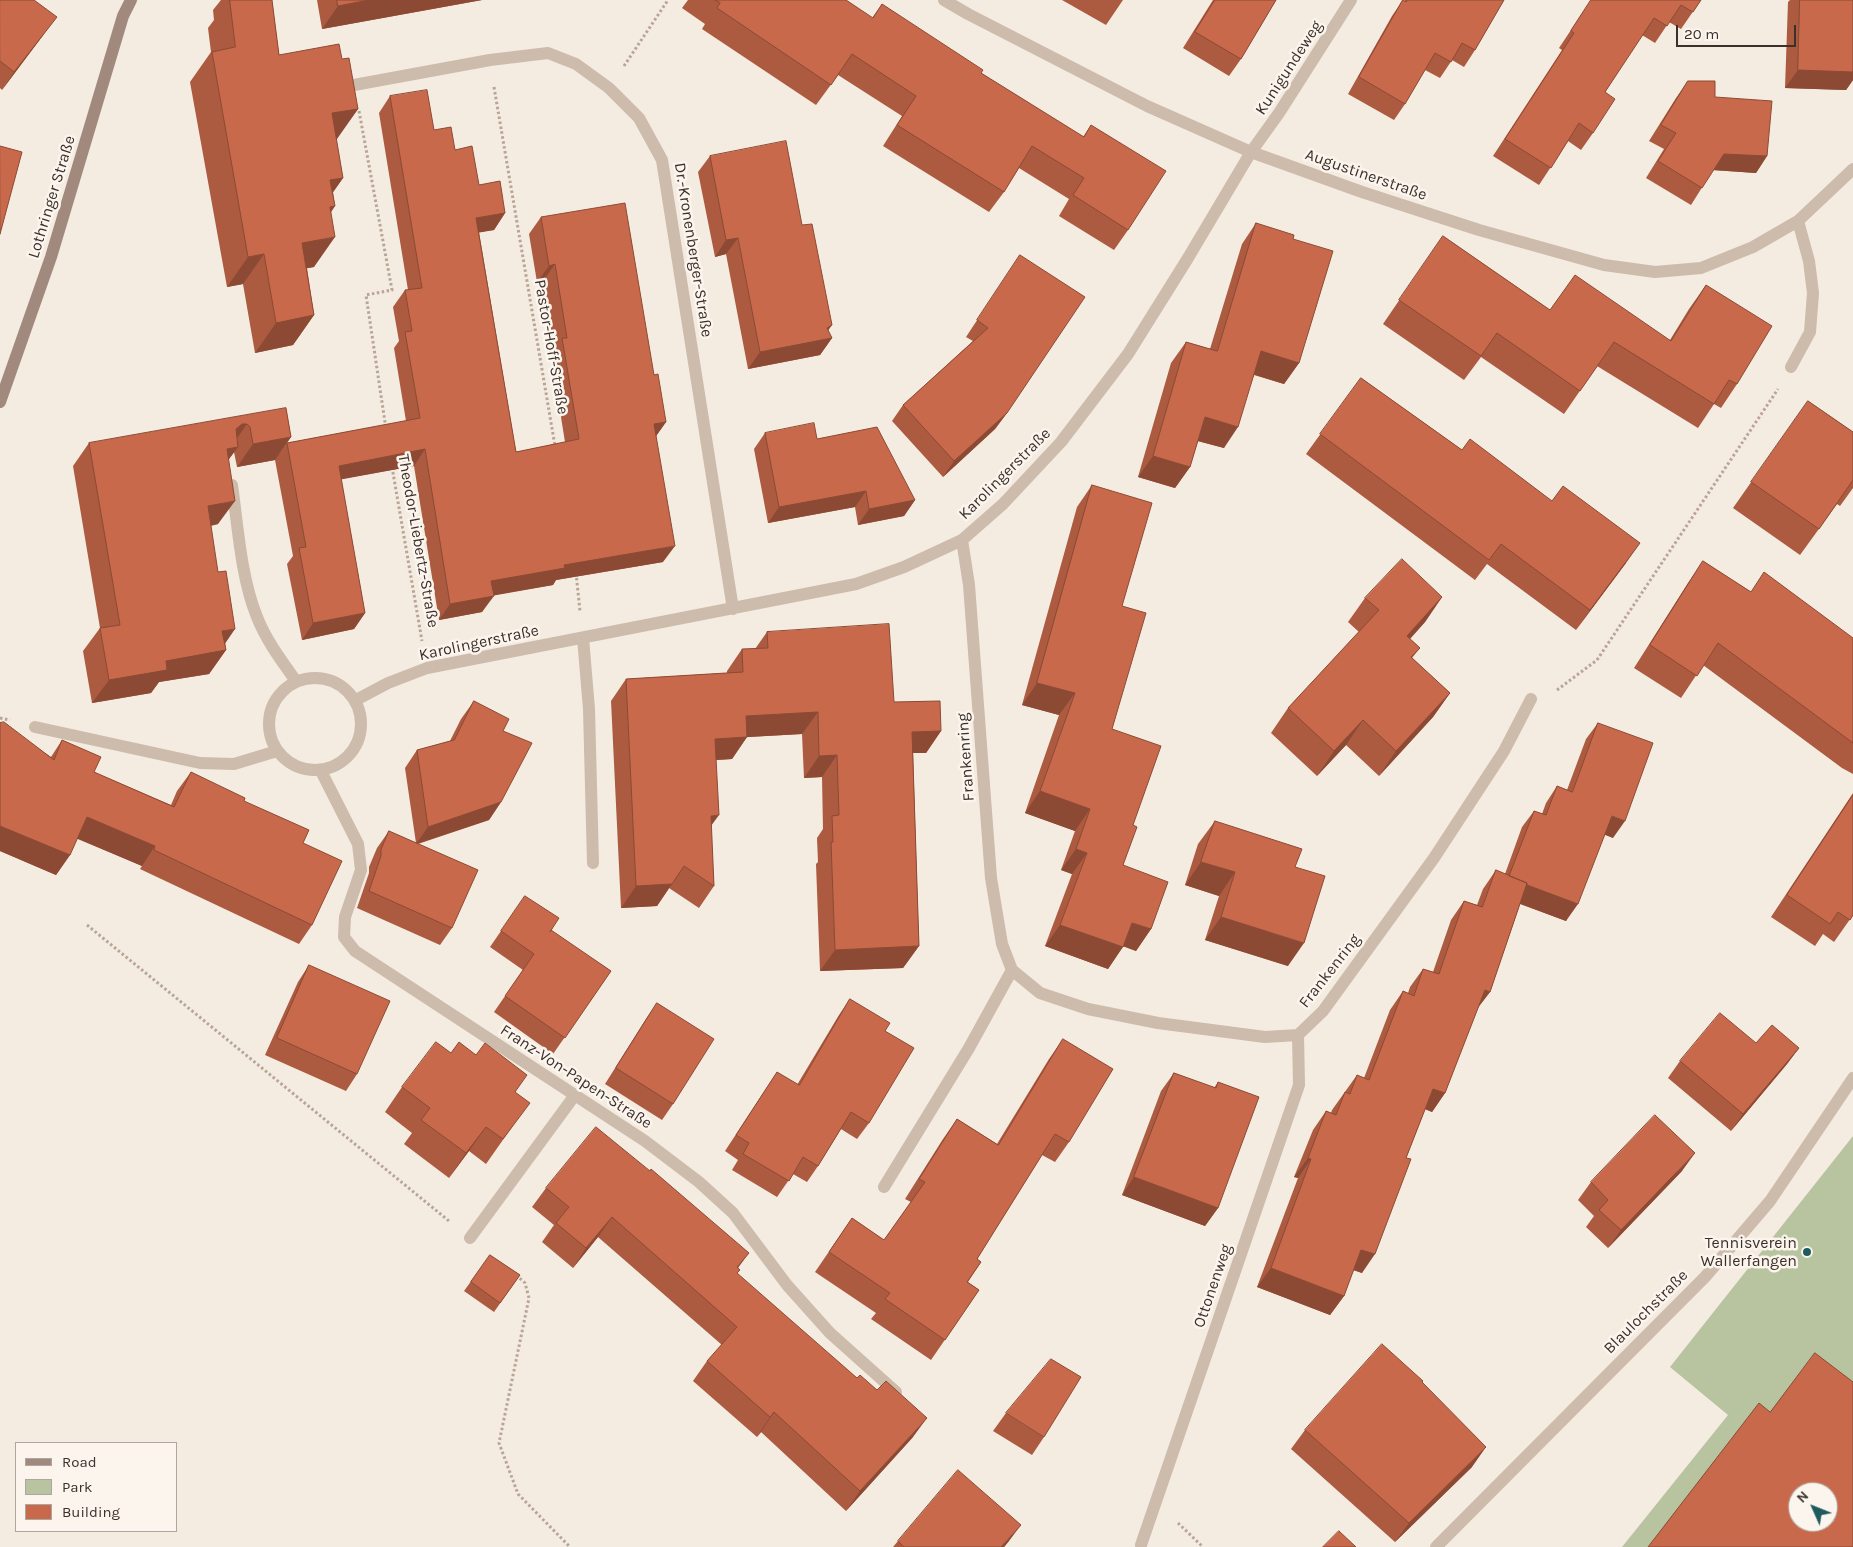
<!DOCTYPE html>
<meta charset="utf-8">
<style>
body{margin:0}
#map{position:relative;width:1853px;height:1547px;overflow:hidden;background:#f4ebe1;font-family:Karla,sans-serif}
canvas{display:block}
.legend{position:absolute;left:15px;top:1442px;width:162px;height:90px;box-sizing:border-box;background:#fbf5ee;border:1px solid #aea6a0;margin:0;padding:6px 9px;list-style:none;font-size:15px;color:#3b302b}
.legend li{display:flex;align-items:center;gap:10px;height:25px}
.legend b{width:25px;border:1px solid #aea6a0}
.north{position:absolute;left:1788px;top:1482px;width:50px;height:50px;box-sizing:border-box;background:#fbf5ee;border:1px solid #aea6a0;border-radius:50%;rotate:314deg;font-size:14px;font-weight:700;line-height:20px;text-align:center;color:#3b302b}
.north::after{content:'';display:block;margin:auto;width:18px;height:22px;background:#1f5a5e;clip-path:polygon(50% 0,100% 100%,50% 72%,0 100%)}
.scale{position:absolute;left:1676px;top:25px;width:120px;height:22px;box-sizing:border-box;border:2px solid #3b302b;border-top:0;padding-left:6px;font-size:15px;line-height:18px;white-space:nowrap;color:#3b302b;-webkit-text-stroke:4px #fbf5ee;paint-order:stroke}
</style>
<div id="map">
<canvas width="1853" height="1547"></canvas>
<ul class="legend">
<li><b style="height:6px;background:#a18a7d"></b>Road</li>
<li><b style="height:14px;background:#b8c4a0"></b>Park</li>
<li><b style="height:14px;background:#c8694b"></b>Building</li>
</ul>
<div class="north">N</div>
<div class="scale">20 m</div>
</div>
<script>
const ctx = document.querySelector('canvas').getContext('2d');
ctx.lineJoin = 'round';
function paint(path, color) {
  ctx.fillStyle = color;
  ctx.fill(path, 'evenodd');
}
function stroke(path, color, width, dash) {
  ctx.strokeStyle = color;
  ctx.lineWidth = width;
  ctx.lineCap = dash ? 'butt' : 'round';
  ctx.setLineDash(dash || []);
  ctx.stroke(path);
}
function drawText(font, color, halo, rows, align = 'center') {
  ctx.font = font + ' Karla,sans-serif';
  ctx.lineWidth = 5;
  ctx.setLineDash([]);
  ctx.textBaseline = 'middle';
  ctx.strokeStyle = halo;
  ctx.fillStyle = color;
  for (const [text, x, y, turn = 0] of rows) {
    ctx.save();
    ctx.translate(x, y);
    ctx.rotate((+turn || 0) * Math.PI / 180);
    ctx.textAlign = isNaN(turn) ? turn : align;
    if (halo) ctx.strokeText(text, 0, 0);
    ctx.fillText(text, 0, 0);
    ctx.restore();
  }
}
const green = new Path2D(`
 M1853 1136V1547H1622L1728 1415 1670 1367ZM1798 1492H1828V1522H1798Z`);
const path = new Path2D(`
 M624 66 668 0
 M494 87 555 446
 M359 111 392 290 366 295 386 429
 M392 467 422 641
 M576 573 580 611
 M1557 690 1597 660 1778 389
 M0 718 10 720
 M87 925 449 1221
 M516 1275 525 1283 529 1298 499 1443 518 1494 570 1547
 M1178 1523 1203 1547`);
const lane = new Path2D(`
 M470 1238 575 1095`);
const street = new Path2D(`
 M944 0 968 14 1147 106 1251 152 1362 192 1479 230 1604 265 1655 272 1701 268 1753 247 1798 221 1853 169
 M354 85 490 60 548 53 576 64 609 88 639 118 662 160 733 609
 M1791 367 1810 332 1813 293 1809 261 1798 221
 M232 485C238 527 241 578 257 617 266 640 281 660 296 681
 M962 540 969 585 991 878 1002 944 1012 970 1040 993 1088 1009 1158 1023 1265 1037 1298 1035 1323 1011 1434 858 1504 751 1531 699
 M583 638 589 709 593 863
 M269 724a46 46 0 1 1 92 0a46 46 0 1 1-92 0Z
 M356 700 388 683 427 668 856 584 904 567 962 540 1003 504 1061 442 1128 354 1188 258 1251 152 1279 113 1351 0
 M35 727 200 763 234 764 277 751
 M321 771 358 844 361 870 345 917 344 937 355 951 645 1141 699 1182 733 1213 787 1285 830 1333 896 1392
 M884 1187 969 1048 1012 970
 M1141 1545 1299 1085 1298 1035
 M1436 1547 1705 1277 1770 1201 1853 1078`);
const secondary = new Path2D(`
 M0 402 51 257 123 16 131 0`);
const wall = new Path2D(`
 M0 0 44 34 2 90 0 88Z
 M221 0H272L279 55 342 59 358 109 336 139 343 178 333 192 335 206 331 212 314 267 307 268 314 315 293 345 255 353 243 284 227 287 190 82 211 52 208 28 214 20 213 10Z
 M317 0H482L322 29Z
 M688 0H846L872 18 882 4 981 73 1083 137 1091 125 1128 230 1114 250 1059 216 1069 199 1019 168 1004 192 989 212 883 146 902 116 838 75 816 105 702 29 705 24 682 8Z
 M1062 0H1123L1106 25Z
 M1213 0H1276L1241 59 1229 76 1183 48Z
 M1403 0 1405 1V0H1504L1475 50 1464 67 1452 60 1440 78 1425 70 1405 104 1394 120 1348 94 1392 16Z
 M1591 0H1701L1681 29 1669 22 1655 43 1642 35 1605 92 1593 133 1581 150 1568 141 1539 185 1493 156 1562 50 1559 48Z
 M1790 0H1853V80L1846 90 1785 88 1788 2Z
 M1688 81 1715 97 1767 156 1756 173 1713 170 1691 205 1646 178 1664 149 1649 141 1676 98Z
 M390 96 434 130 455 150 479 185 505 213 494 230 479 232 516 452 565 442 551 355 554 350 543 281 537 282 529 234 541 217 654 375 666 422 656 436 663 562 556 580 553 585 493 595 482 612 439 620 414 466 341 479 365 613 354 629 302 640 287 564 293 556 275 460 287 443 406 421 394 348 399 341 393 307 405 290H408L379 113Z
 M710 156 802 225 832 325 828 330 832 338 820 355 748 369 726 254 715 257 698 172Z
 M1256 223 1293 239 1299 363 1284 384 1254 375 1224 448 1198 441 1190 467 1175 488 1138 477 1171 363 1186 342 1210 349 1242 244Z
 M1443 236 1550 310 1670 340 1689 309 1706 285 1737 384 1721 408 1714 404 1698 428 1597 366 1564 414 1481 357 1464 380 1383 324Z
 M1020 255 1007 413 995 429 943 477 892 421 903 405 973 341 966 337Z
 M1361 378 1462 450 1626 563 1576 630 1487 564 1475 580 1306 454Z
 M1808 401 1853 432V488L1840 506 1837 504 1800 555 1733 508Z
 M286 408 291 437 275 460 237 467 234 452 228 460 218 524 211 526 226 650 209 674 159 682 151 693 92 703 83 651 100 628 73 466 89 443Z
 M765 433 817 439 915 500 904 516 858 525 855 507 768 523 754 449Z
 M1092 485 1122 606 1112 729 1133 825 1123 865 1151 929 1136 951 1123 946 1108 969 1045 946 1072 874 1061 870 1075 831 1025 813 1059 715 1022 705 1077 507Z
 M1703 561 1751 592 1853 638V774L1842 768 1703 665 1681 698 1634 668 1688 583Z
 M1442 597 1425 622 1410 639 1420 648 1412 658 1450 693 1433 717 1379 776 1346 745 1317 776 1271 733 1288 708 1359 632 1348 622 1365 598Z
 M767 632 894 702 941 731 926 753H913L919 946 903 968 820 971 816 864 818 862 817 838 823 829 822 777 804 778 802 734 747 737 732 759 716 760 711 826 714 886 699 908 669 888 657 906 621 908 611 701 626 679 727 673V671L742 649H755Z
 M474 701 503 731 501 802 489 820 418 844 452 928 440 945 357 908 369 873V867L377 848 389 831 416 843 405 768 417 750 450 741 461 719Z
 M0 723 51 757 62 740 94 772 171 805 177 791 191 772 244 801 303 843 312 925 299 944 140 869 142 866 77 838 70 855 56 875 0 851Z
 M1598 723 1613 838 1605 834 1566 921 1520 904 1490 992 1477 1009 1445 1093 1432 1112 1425 1109 1362 1273 1353 1270 1344 1296 1330 1315 1257 1287 1298 1178 1294 1177 1313 1130 1326 1111 1331 1113 1332 1110 1357 1075 1364 1078 1390 1010 1403 991 1408 993 1410 987 1423 969 1433 972 1451 920 1464 901 1477 905 1483 889 1496 870 1505 874 1522 827 1534 811 1542 814 1546 803 1557 786 1567 790 1586 739Z
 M1853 793V915L1834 942 1823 934 1815 946 1771 917Z
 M1215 821 1288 966 1205 940 1219 896 1185 885 1198 844Z
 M525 896 550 932 611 971 553 1054 494 1012 523 970 490 947Z
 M309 965 357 1074 346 1091 265 1055 298 982Z
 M850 999 885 1031 869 1123 857 1139 841 1129 818 1166 807 1182 793 1174 777 1197 732 1170 738 1160 725 1151 777 1072 797 1085 839 1015Z
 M657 1003 673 1104 662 1120 605 1084 646 1019Z
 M1063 1039 1069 1142 1055 1162 1042 1155 977 1259 981 1262 968 1282 979 1290 931 1360 871 1319 876 1313 815 1272 852 1218 884 1240 911 1202 905 1199 943 1139 957 1119 997 1144 1049 1059Z
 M1756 1043 1799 1048 1787 1064 1731 1131 1668 1078 1680 1061Z
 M451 1053 515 1092 512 1127 486 1164 469 1151 449 1178 404 1144 412 1133 385 1112 402 1087Z
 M1174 1073 1214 1088 1218 1082V1208L1205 1226 1122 1195 1161 1091Z
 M1682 1171 1608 1248 1586 1227 1594 1216 1578 1200 1591 1182Z
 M546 1188 738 1268 737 1274 913 1437 846 1511 761 1432 757 1437 693 1381 707 1361 722 1345 598 1237 573 1268 542 1242 554 1225 532 1207Z
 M490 1255 520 1275 494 1312 464 1291Z
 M1422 1382 1472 1467 1395 1542 1291 1449 1305 1430Z
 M1006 1413 1044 1437 1032 1455 993 1431Z
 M898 1541H1009L1004 1547H893Z`);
const shadedWall = new Path2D(`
 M369 0H482L322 29 338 6Z
 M57 17 44 34 2 90 14 72Z
 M1798 70 1853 72V80L1846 90 1785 88Z
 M358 109 337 139 311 143 332 113Z
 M1724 154 1767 156 1756 173 1712 170Z
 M343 178 322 208 330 180Z
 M335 206 314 236 330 207Z
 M505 213 494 230 465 235 476 218Z
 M335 237 314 267 281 273 302 243Z
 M738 238 726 254 715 257 726 240Z
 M264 254 243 284 227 287 248 257Z
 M555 264 543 281 537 282 549 266Z
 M314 315 293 345 255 353 276 323Z
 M832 325 821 340 832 338 820 355 748 369 760 352 827 328Z
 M1261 351 1299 363 1284 384 1246 372Z
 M1007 413 995 429 943 477 954 461Z
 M1205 417 1238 427 1224 448 1190 439Z
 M666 422 654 439V424Z
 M242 424H247L230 448 236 429Z
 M291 437 275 460 237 467 253 444Z
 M238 447 221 470 227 449Z
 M425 449 414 466 327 482 339 466Z
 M1153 456 1190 467 1175 488 1138 477Z
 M866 491 855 507 768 523 779 507Z
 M915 500 904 516 858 525 869 509Z
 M235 501 218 524 191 529 208 506Z
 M1640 543 1626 563 1576 630 1590 610Z
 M675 546 663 562 556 580 553 585 480 598 491 581 564 565Z
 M494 596 482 612 439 620 450 604Z
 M1442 597 1425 622 1390 661 1407 636Z
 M365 613 354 629 302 640 313 623Z
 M235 629 220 651 226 650 209 674 159 682 151 693 92 703 109 680 166 661 222 631Z
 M1037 683 1075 693 1059 715 1022 705Z
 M1450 693 1433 717 1379 776 1396 751Z
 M818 712 802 734 731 738 746 716Z
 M1363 720 1346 745 1317 776 1334 751Z
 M941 731 926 753H897L912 732Z
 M747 737 732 759 700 761 715 739Z
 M837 755 822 777 804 778 819 756Z
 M1040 791 1090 809 1075 831 1025 813Z
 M501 802 489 820 416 844 428 827Z
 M719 815 703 837 711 816Z
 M1612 816 1625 821 1613 838 1600 833Z
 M87 817 155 846 142 866 73 837Z
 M0 826 70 855 56 875 0 851Z
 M1076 849 1087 853 1072 874 1061 870Z
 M1201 862 1235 872 1219 896 1185 885Z
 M1508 878 1578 904 1566 921 1497 895Z
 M672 884 657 906 621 908 636 886Z
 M1221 917 1304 943 1288 966 1205 940Z
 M1132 923 1151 929 1136 951 1117 944Z
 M1060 925 1123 947 1108 969 1045 946Z
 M919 946 903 968 820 971 835 950Z
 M1485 990 1490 992 1476 1010Z
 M1799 1048 1787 1064 1731 1131 1743 1114Z
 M1433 1089 1445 1093 1432 1112 1420 1107Z
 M486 1127 469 1151 449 1178 466 1153Z
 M1695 1153 1682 1171 1608 1248 1621 1230Z
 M1308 1158 1311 1159 1298 1178 1294 1177Z
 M1134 1177 1218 1208 1205 1226 1122 1195Z
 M612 1217 598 1237 573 1268 586 1248Z
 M1361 1250 1375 1254 1362 1273 1348 1268Z
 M749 1253 735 1272 737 1267Z
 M1271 1268 1344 1296 1330 1315 1257 1287Z
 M774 1412 761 1432 757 1437 770 1417Z
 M927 1418 913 1437 846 1511 860 1491Z
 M1486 1447 1472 1467 1395 1542 1409 1523Z
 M1021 1525 1009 1541 1004 1547H1001Z`);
const building = new Path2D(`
 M0 0H34L57 17 14 72 0 61Z
 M230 0H272L279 55 339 44 342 59 349 58 358 109 332 113 343 178 330 180 335 206 330 207 335 237 302 243 314 315 276 323 264 254 248 257 212 52 235 47Z
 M337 0H369L338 6Z
 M715 0H846L873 18 882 4 983 70 981 73 1084 137 1091 125 1166 171 1128 230 1073 195 1084 178 1032 146 1004 192 897 125 916 96 852 54 831 85 717 8 720 3Z
 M1215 0H1276L1241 59 1195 32Z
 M1403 0 1406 2 1407 0H1504L1475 50 1462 43 1451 62 1435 53 1405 104 1359 77Z
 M1591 0H1701L1693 12 1681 5 1667 26 1654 18 1605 92 1615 99 1593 133 1579 123 1551 168 1505 139 1574 33 1571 31Z
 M1800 0H1853V72L1798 70Z
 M1688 81H1715V97L1772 101 1767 156 1724 154 1702 188 1658 161 1676 133 1661 125Z
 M427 90 434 130 451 127 455 150 472 146 479 185 500 181 505 213 476 218 516 452 579 439 562 338H567L555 264 549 266 541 217 625 203 654 375 658 374 666 422 654 424 675 546 564 565 565 568 491 581 494 596 450 604 425 449 339 466 365 613 313 623 299 548 306 547 287 443 420 418 405 332 412 331 405 290 422 288 390 96Z
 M786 141 802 225 812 224 832 325 827 328 832 338 760 352 738 238 726 240 710 156Z
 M0 146 22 152 0 234Z
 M1256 223 1294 235 1293 239 1333 251 1299 363 1261 351 1238 427 1205 417 1190 467 1153 456 1186 342 1217 351Z
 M1443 236 1550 310 1575 275 1671 341 1706 285 1772 326 1737 384 1729 380 1714 404 1614 342 1580 391 1497 333 1481 356 1399 300Z
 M1020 255 1085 297 1007 413 954 461 903 405 988 328 977 320Z
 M1361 378 1462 450 1470 439 1552 501 1563 486 1640 543 1590 610 1501 544 1489 560 1320 434Z
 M1808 401 1853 432V480L1819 529 1751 482Z
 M286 408 291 437 253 444 250 427 247 424H242L236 429 238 447 227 449 235 501 208 506 218 572 226 571 235 629 222 631 226 650 166 661 167 670 109 680 100 628 120 625 89 443Z
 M814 423 817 439 877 427 915 500 869 509 866 491 779 507 765 433Z
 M1092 485 1152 503 1122 606 1146 613 1112 729 1161 746 1133 825 1137 827 1123 865 1168 882 1151 929 1132 923 1123 947 1060 925 1087 853 1076 849 1090 809 1040 791 1075 693 1037 683Z
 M1402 559 1442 597 1407 636 1420 648 1411 657 1450 693 1396 751 1363 720 1334 751 1288 708 1379 610 1365 598Z
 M1703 561 1751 592 1764 572 1853 638V743L1718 643 1697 676 1650 645Z
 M889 624 894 702 940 701 941 731 912 732 919 946 835 950 831 842H833L832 816 839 815 837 755 819 756 818 712 746 716 747 737 715 739 719 815 711 816 714 886 684 866 672 884 636 886 626 679 743 672 742 649 768 648 767 632Z
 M474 701 509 719 503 731 532 743 501 802 428 827 417 750 454 740Z
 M4 722 54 760 62 740 101 757 94 772 174 807 191 772 245 798 244 801 309 830 303 843 342 861 312 925 154 850 155 846 87 817 70 855 0 826V723Z
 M1598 723 1653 743 1625 821 1612 816 1578 904 1527 885V883L1509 876 1534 811 1546 815 1557 786 1572 792Z
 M1853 795V915L1850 920 1838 912 1830 924 1787 895Z
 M1215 821 1302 849 1295 867 1325 876 1304 943 1221 917 1235 872 1201 862Z
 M389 831 478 870 452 928 369 891 381 856V850Z
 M1496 870 1527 883 1490 992 1485 990 1445 1093 1433 1089 1406 1158 1411 1159 1375 1254 1361 1250 1344 1296 1271 1268 1311 1159 1308 1158 1326 1111 1336 1115 1345 1092 1350 1094 1357 1075 1369 1080 1403 991 1414 996 1423 969 1439 974 1464 901 1482 907Z
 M525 896 559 918 550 932 551 930 611 971 565 1038 505 996 534 954 501 931Z
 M309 965 390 1001 357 1074 277 1038Z
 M850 999 890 1023 885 1031 914 1048 869 1123 851 1112 818 1166 803 1157 789 1181 743 1154 749 1143 736 1135 777 1072 799 1085Z
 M657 1003 714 1039 673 1104 616 1068Z
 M1720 1013 1756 1043 1772 1025 1799 1048 1743 1114 1680 1061Z
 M1063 1039 1113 1069 1069 1142 1055 1134 977 1259 981 1262 967 1282 979 1290 945 1340 885 1299 890 1293 829 1252 852 1218 884 1240 925 1182 919 1179 957 1119 998 1145Z
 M436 1042 451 1053 459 1042 476 1055 485 1043 527 1075 515 1092 530 1103 503 1139 486 1127 466 1153 421 1120 430 1108 402 1087Z
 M1174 1073 1216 1088 1218 1082 1259 1097 1218 1208 1134 1177Z
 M1655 1115 1695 1153 1621 1230 1599 1210 1608 1200 1591 1182Z
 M596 1127 650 1171 651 1169 749 1253 737 1267 740 1270 737 1273 857 1378 860 1375 877 1390 886 1381 927 1418 860 1491 774 1412 770 1417 707 1361 737 1327 612 1217 586 1248 556 1223 569 1207 546 1188Z
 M490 1255 520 1275 500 1303 471 1282Z
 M1382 1344 1423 1381 1422 1382 1486 1447 1409 1523 1305 1430Z
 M1815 1353 1853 1382V1547H1648L1759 1403 1770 1412ZM1798 1492H1828V1522H1798Z
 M1051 1359 1081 1377 1044 1437 1006 1413Z
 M958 1470 1021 1525 1001 1547H904L898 1541Z
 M1339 1531 1356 1547H1323Z`);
const markers = [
 [1807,1252,5,"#1f5a5e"]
];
const streetNames = [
 ["Kunigundeweg",1289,68,-57],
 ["Augustinerstraße",1366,175,19],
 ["Lothringer Straße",52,197,-73],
 ["Dr.-Kronenberger-Straße",693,250,81],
 ["Pastor-Hoff-Straße",551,347,80],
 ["Karolingerstraße",1005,474,-45],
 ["Theodor-Liebertz-Straße",418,541,80],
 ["Karolingerstraße",479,643,-12],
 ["Frankenring",966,757,-94],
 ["Frankenring",1330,971,-52],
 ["Franz-Von-Papen-Straße",576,1077,33],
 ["Ottonenweg",1213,1286,-71],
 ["Blaulochstraße",1646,1312,-45]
];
const poiNames = [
 ["Tennisverein",1797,1243],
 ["Wallerfangen",1797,1261]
];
paint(green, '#b8c4a0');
stroke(path, '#b9a596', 3, [2.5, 2.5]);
stroke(lane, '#cdbbac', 12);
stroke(street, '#cdbbac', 12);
stroke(secondary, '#a18a7d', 12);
paint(wall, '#ac5a40');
paint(shadedWall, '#8c4a34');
paint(building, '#c8694b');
stroke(building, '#8c4a34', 1);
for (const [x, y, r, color] of markers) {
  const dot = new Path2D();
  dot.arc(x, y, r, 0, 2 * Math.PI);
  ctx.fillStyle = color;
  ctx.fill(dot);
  stroke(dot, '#fbf5ee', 2);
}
drawText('16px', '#3b302b', '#fbf5ee', streetNames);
drawText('16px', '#3b302b', '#fbf5ee', poiNames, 'right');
</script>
